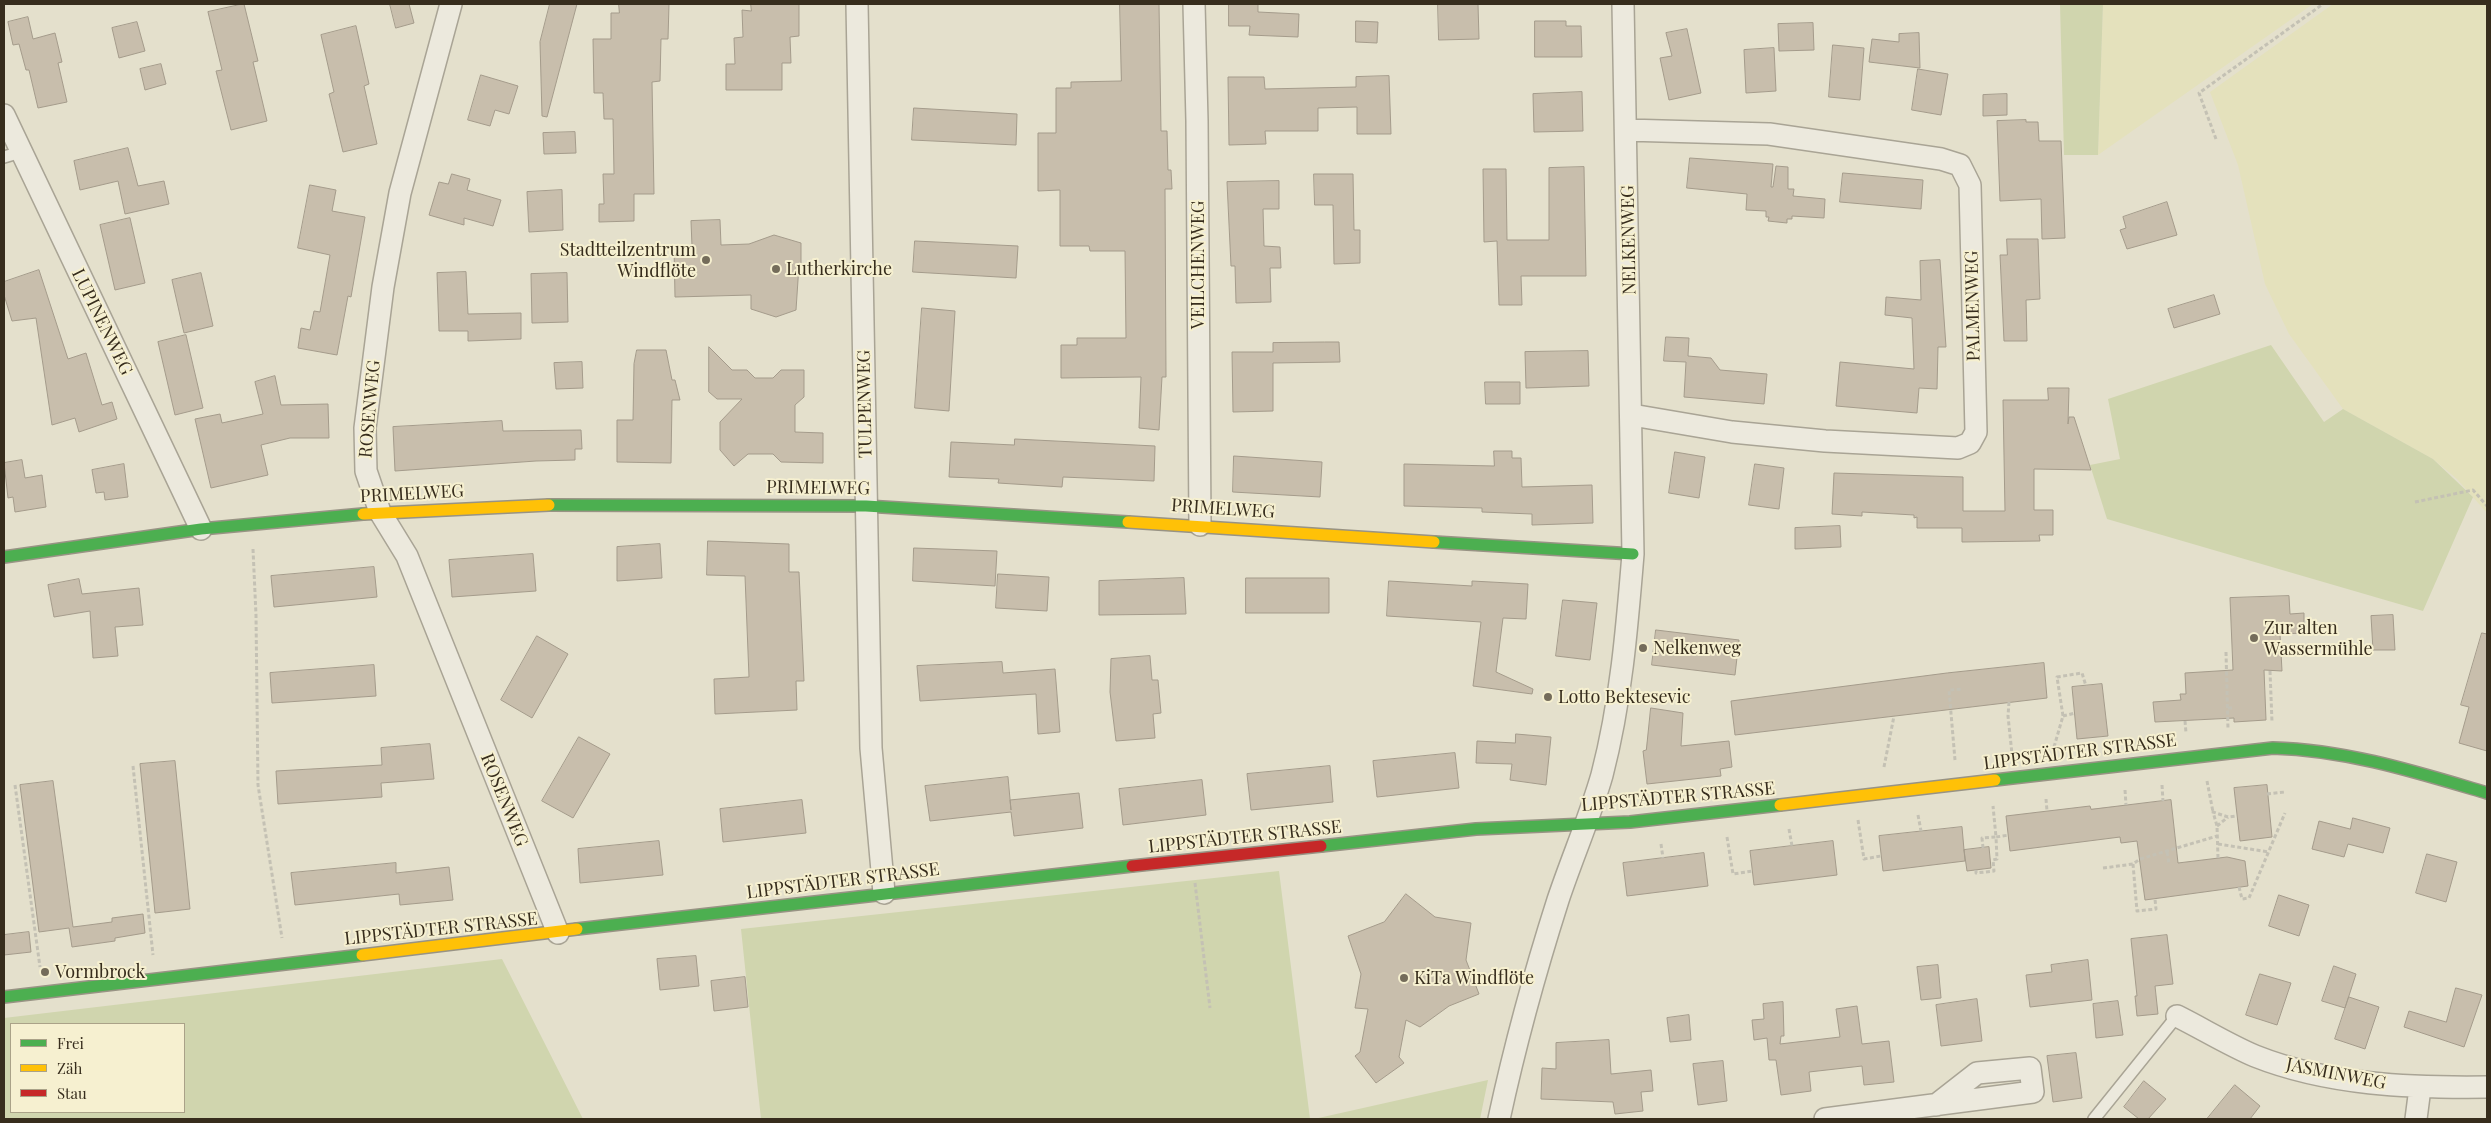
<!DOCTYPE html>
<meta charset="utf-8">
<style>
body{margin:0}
#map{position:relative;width:2491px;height:1123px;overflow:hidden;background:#e4e0cc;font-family:"Playfair Display",serif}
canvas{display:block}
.frame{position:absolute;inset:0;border:5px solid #372d1d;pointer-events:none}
.legend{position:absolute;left:10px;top:1023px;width:175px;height:90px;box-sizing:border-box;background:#f6f0d0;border:1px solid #aaa288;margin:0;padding:6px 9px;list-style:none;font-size:15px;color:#372d1d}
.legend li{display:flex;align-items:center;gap:10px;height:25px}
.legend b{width:25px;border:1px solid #aaa288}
</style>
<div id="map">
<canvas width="2491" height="1123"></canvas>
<div class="frame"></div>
<ul class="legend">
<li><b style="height:6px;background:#4caf50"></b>Frei</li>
<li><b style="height:6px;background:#ffc107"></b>Zäh</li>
<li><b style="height:6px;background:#c62828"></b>Stau</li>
</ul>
</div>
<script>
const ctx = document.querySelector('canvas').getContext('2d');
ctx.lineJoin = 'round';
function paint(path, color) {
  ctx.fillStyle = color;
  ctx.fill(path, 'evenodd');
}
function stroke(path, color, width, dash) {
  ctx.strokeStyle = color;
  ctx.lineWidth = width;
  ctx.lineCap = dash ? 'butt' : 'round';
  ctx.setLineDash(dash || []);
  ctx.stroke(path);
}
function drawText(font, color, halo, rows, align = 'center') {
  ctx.font = font + ' "Playfair Display",serif';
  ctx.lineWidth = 4;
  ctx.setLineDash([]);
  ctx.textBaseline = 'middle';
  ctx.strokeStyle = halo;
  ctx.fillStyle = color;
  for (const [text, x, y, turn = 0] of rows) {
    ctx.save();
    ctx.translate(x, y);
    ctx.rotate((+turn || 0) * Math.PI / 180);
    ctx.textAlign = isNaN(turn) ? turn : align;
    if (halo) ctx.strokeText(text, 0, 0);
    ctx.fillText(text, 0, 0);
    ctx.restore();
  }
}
const farmland = new Path2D(`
 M2103 4H2313L2098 155Z
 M2333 4H2487V513L2457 479 2433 459 2343 409 2289 334 2265 284 2238 165 2210 92Z`);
const green = new Path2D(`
 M2060 4H2103L2098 155H2064Z
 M2271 345 2324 422 2343 409 2433 459 2473 497 2423 611 2107 519 2090 465 2120 459 2108 399Z
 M1279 871 1310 1119H761L741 929Z
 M502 959 583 1119H4V1018ZM184 1024V1112H11V1024Z
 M1488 1080 1480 1119H1314Z`);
const building = new Path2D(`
 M244 4 258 61 253 62 267 121 231 130 216 71 222 70 208 12Z
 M390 4H409L414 23 396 28Z
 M550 4H577L547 117 542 116 540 42Z
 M619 4H669L668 39H661L660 81 652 82 654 194H634V221L599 222V204H604L603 174H614L613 119H604L603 93H594L593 39H611V13H619Z
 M751 4H799V36L790 37 791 63H782V90H726V64H735L734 38 743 37 742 10 751 11Z
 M1120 4H1159L1161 131H1167L1168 170H1171L1172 189H1165L1166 377H1162L1159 430 1139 428 1141 377 1061 378V345H1077V338H1126L1125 251H1090L1089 246H1060V190L1038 191V133H1056V88H1071V82L1121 81Z
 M1229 4H1258V12L1299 14 1298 37 1249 35 1250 26H1229Z
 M1438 4H1478L1479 39 1439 40Z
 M28 17 33 39 55 33 62 62 58 63 67 102 38 108 29 70H26L19 44 13 45 8 22Z
 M1356 21 1378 22 1377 43 1356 42Z
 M1535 21H1566V26H1581L1582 57H1535Z
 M137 22 145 51 119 58 112 28Z
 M1813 23 1814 50 1779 51 1778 24Z
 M356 26 369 84 364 86 377 144 343 152 329 94 334 92 321 35Z
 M1687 29 1701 93 1669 100 1660 58 1672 56 1666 33Z
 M1919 33 1920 68 1869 62 1872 39 1899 42V34Z
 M1833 45 1864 48 1860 100 1829 97Z
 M1774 48 1776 91 1746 93 1744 50Z
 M161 64 166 84 145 90 140 69Z
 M1918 69 1948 74 1941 115 1912 110Z
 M481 75 518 86 509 114 495 110 490 126 468 120Z
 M1389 76 1391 134H1357V107L1318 108V131H1265L1266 144 1229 145 1228 77H1264L1265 89 1356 87V77Z
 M1582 92 1583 131 1534 132 1533 94Z
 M2007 94V115L1983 116V95Z
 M914 108 1017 114 1016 145 912 140Z
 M2026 120V122H2038L2039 141H2061L2065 238 2042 239 2041 199 2000 201 1997 121Z
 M575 132 576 153 544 154 543 133Z
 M128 148 138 186 164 181 169 204 125 214 118 181 80 190 74 161Z
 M1690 158 1773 164 1771 187H1773L1776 166 1788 167V189H1794L1793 196 1825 199 1824 218 1792 216V219H1787V223L1768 221 1769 217H1766V211L1746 210 1747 194 1687 188Z
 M1584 167 1586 276H1521L1522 305H1499L1497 241 1484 242 1483 169H1506L1507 240H1549V168Z
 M1843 173 1923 180 1921 209 1840 202Z
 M452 174 470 179 467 190 501 200 493 226 464 218V225L429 215 439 182 448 184Z
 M1314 174H1353L1354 230H1360V263L1334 264 1333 205H1315Z
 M1279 181V209H1263L1264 246 1280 247 1281 268H1270L1271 302 1236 303 1235 266H1231L1227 182Z
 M310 185 336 190 332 211 365 217 351 297 348 296 337 355 298 348 301 328 310 330 314 311 320 312 330 255 298 248Z
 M562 190 563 230 529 232 527 192Z
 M2167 202 2177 235 2127 249 2120 230 2126 228 2123 217Z
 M130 218 145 283 115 290 100 225Z
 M720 220 721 245 749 244 774 235 801 243V265H799L796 310 776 317 751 309V295L675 297 674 246H692L691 221Z
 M2007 239H2038L2040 299 2026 300 2027 341H2004L2000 255H2007Z
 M915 241 1018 246 1016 278 913 272Z
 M1940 260 1946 347H1938L1937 389 1919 388 1917 413 1836 406 1840 362 1914 369 1912 318 1885 315 1886 297 1921 300 1920 261Z
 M39 270 68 359 86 353 102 405 112 402 117 419 79 432 75 418 52 425 36 318 12 321 4 295V282Z
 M466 272 468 314 521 313V339L468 341V331H439L437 273Z
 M201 273 213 326 184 333 172 280Z
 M567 273 568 322 532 323 531 274Z
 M2214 295 2220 314 2174 328 2168 309Z
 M922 308 955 311 949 411 915 408Z
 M186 335 203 408 175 415 158 342Z
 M1666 337 1689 338 1688 356 1711 358 1720 370 1767 374 1764 404 1684 397 1686 362 1664 361Z
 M1325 342H1339L1340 362 1273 363V411L1233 412 1232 352H1273V343Z
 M709 347 732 370H747L755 378H773L781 370H804V397L795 405V432L823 433V463L781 462 773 454H748L734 466 720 450V422L742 399H717L709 392Z
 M637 350H666L672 380H675L680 400H672L671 463 617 462V420H633L634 364Z
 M1588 351 1589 386 1526 388 1525 352Z
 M582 362 583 388 556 389 554 363Z
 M275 376 281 405 328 404 329 438H290L261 445 268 475 211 488 195 419 220 414 222 423 263 414 255 382Z
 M1485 382H1520V404H1486Z
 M2048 388H2069L2068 424 2069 417H2074L2091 470 2034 469V510H2053V535H2039L2040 541 1962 542V528H1917V517L1914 518V515L1862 512V516L1832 514 1834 473 1963 477V511H2005L2003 400H2048Z
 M502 421 503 431 581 430 582 449H575V460L536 461 395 471 393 427Z
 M1015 439 1155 446 1154 481 1063 477 1062 487 998 483 999 479 949 477 951 442 1014 445Z
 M1494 451H1512V458H1521L1522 487 1592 485 1593 523 1532 525V514L1482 512V508L1404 506V464L1494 466Z
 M1675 452 1705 457 1699 498 1669 493Z
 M1234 456 1322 462 1320 497 1233 492Z
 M22 460 25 478 42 475 46 507 15 512 13 497 8 498 4 463Z
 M124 464 128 497 105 500 104 492 96 493 92 470Z
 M1755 464 1784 468 1779 509 1749 505Z
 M1840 526 1841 547 1795 549V528Z
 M708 541 789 544V572H799L804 681H796L797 710 715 714 714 679 749 677 745 576 707 575Z
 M660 544 662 578 617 581V547Z
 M914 548 997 551 995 586 913 581Z
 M533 554 536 591 452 597 449 560Z
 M374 567 377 597 274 607 271 576Z
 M998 574 1049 577 1047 611 996 608Z
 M1184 578 1186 614 1099 615V581Z
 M1246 578H1329V613H1246Z
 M79 579 82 594 139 588 143 625 115 627 118 656 93 658 90 611 54 617 48 585Z
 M1389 581 1472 586V581L1528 584 1526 619 1503 618 1496 672 1533 689 1532 694 1473 686 1481 622 1387 616Z
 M2289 596 2290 614 2304 613V633L2280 634 2282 671 2264 670 2266 720 2234 722V718L2155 722 2153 702 2181 700 2180 694H2186L2185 673 2233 670 2230 598Z
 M1563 600 1597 603 1590 660 1556 656Z
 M2393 615 2395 650H2373L2371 616Z
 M1656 630 1739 640 1735 675 1652 665Z
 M2482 633 2487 634V751L2459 743 2469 707 2461 705Z
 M537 636 568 654 532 718 501 700Z
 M1150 656 1152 680H1158L1161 713 1153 714 1155 738 1116 741 1110 692 1111 659Z
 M1002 662 1003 673 1055 669 1060 732 1038 734 1036 694 920 701 917 666Z
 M2044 663 2047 698 1735 735 1731 701 1947 673Z
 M374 665 376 696 272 703 270 673Z
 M2102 684 2108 736 2077 739 2072 687Z
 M1651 708 1683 713 1681 746 1729 741 1732 767 1720 769 1721 776 1647 784 1643 751 1646 750Z
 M1516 734 1551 737 1546 785 1510 780 1512 764 1476 763 1477 741 1515 743Z
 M579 737 610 754 573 818 542 801Z
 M430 744 434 779 381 783 382 797 278 804 276 771 382 765 381 748Z
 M1455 753 1459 788 1377 797 1373 761Z
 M175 761 190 909 155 913 140 764Z
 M1330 766 1333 802 1251 810 1247 774Z
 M1008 777 1011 810 1010 800 1079 793 1083 828 1014 836 1011 812 930 821 925 786Z
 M1202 780 1206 815 1123 825 1119 789Z
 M53 781 73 927 112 922V918L143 914 145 933 115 938V941L72 947 69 928 39 932 20 785Z
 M2267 785 2272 837 2240 841 2234 788Z
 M802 800 806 833 723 842 720 809Z
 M2171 800 2178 863 2227 857 2245 861 2248 886 2145 900 2137 841 2121 843 2120 837 2010 851 2006 816 2090 806 2091 809Z
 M2353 818 2390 828 2383 853 2348 844 2344 857 2312 849 2319 821 2350 829Z
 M1962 827 1965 861 1883 871 1879 836Z
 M659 841 663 875 580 883 578 849Z
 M1833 841 1837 875 1754 885 1750 851Z
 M1989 847 1991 868 1967 871 1964 850Z
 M1704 853 1708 886 1627 896 1623 863Z
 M2427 854 2457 862 2446 902 2416 893Z
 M396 863V873L449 867 453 900 400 905 399 894 295 905 291 873Z
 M1406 894 1435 917 1471 923 1466 960 1479 994 1449 1006 1420 1027 1406 1020 1399 1057 1404 1063 1376 1083 1355 1056 1360 1052 1368 1009 1355 1008 1361 974 1348 936 1384 922Z
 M2279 895 2309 905 2299 936 2269 926Z
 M29 932 31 952 4 955V935Z
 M2167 935 2173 984 2155 986 2158 1014 2137 1016 2135 996H2137L2131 939Z
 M696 956 699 986 660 990 657 959Z
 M2088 960 2092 1000 2030 1007 2026 975 2052 972 2051 965Z
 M1938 965 1941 998 1921 1000 1917 967Z
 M2334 966 2356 974 2345 1008 2322 1001Z
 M2260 974 2291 983 2277 1025 2246 1015Z
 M745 977 748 1007 714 1011 711 981Z
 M2456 988 2482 995 2464 1047 2404 1027 2409 1011 2446 1022Z
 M2349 997 2379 1007 2365 1049 2335 1039Z
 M1977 999 1982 1041 1941 1046 1936 1005Z
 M2118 1001 2123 1035 2096 1038 2093 1004Z
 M1783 1002 1784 1036H1781L1780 1044 1840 1037 1836 1009 1857 1006 1862 1044 1889 1041 1894 1082 1864 1085 1862 1066 1809 1072 1811 1091 1781 1095 1776 1060H1769L1767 1038 1754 1040 1752 1020 1764 1019 1763 1004Z
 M1689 1015 1691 1040 1670 1042 1667 1018Z
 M1609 1040 1611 1074 1651 1070 1653 1091 1641 1092 1643 1111 1615 1114 1613 1102 1541 1099 1542 1068 1556 1069V1043Z
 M2076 1053 2082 1098 2053 1102 2047 1056Z
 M1723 1061 1727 1101 1698 1105 1693 1064Z
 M2144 1081 2166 1099 2148 1119H2139L2124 1107Z
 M2235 1085 2260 1106 2250 1119H2207Z`);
const path = new Path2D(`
 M2216 139 2199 93 2323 4
 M2415 502 2473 490 2487 506
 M253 549 256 615 258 785 282 938
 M2226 652 2228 729
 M2270 671 2272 722
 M2009 702 2008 716 2012 754
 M2228 708H2234
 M2063 716 2075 713
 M2185 721 2186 733
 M2054 747 2063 716 2057 677 2082 673 2086 686
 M1955 760 1949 690 1963 689
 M133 766 153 955
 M1884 767 1894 716
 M2207 781 2213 812
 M15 785 40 967
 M2162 785 2163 801
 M2125 790 2126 805
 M2267 794 2285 792
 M2046 799 2047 811
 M1918 815 1921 831
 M1858 820 1864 859 1881 856
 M2217 826 2228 817
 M1789 829 1792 846
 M1727 837 1733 874 1753 871
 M1661 844 1663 858
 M2218 844 2269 852
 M1983 848 1982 838 1996 837 1993 806
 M2167 852 2169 864
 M2218 858 2217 826 2213 812 2228 817 2237 816
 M2133 864 2137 911 2156 909 2155 899
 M2103 868 2133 864 2140 859 2217 836
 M1976 870V873L1994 871 1993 860 1997 859 1996 837 2009 835
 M1195 883 1210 1008
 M2239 887 2242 899 2249 898 2285 813`);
const lane = new Path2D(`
 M4 157 21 152
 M2094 1119 2177 1016`);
const street = new Path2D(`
 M451 4 400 193 383 287 365 428 366 471 380 512 407 556 558 933
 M857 4 871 748 884 893
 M1194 4 1197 121 1200 525
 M4 115 201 529
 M1626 130 1769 134 1941 159 1960 165 1970 185 1976 432 1970 443 1958 448 1825 441 1732 432 1632 415
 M2177 1016C2203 1029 2229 1045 2255 1056 2328 1085 2410 1088 2487 1087
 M1499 1119C1515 1045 1535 972 1558 900 1572 858 1590 817 1602 775 1621 702 1627 628 1633 554L1623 4
 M1825 1119 2033 1092 2030 1068 1977 1073 1936 1105
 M2416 1119 2420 1088`);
const fast = new Path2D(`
 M549 505 866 506 1128 522
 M1434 542 1633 554
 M4 557 201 529 363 514
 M1995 780 2273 748C2347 750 2416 772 2487 793
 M1321 846 1476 829 1630 822 1780 805
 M577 929 1132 866
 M4 997 362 955`);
const slow = new Path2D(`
 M363 514 549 505
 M1128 522 1434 542
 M1780 805 1995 780
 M362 955 577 929`);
const jam = new Path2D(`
 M1132 866 1321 846`);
const markers = [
 [706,260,5,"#746c5a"],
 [776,269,5,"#746c5a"],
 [2254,638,5,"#746c5a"],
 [1643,648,5,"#746c5a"],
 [1548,697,5,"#746c5a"],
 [45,972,5,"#746c5a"],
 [1404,978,5,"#746c5a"]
];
const streetNames = [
 ["NELKENWEG",1629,240,-91],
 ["VEILCHENWEG",1198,265,-90],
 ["PALMENWEG",1973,306,-91],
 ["LUPINENWEG",102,322,64],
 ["TULPENWEG",865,404,-91],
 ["ROSENWEG",370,409,-85],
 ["PRIMELWEG",818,488,1],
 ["PRIMELWEG",412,494,-3],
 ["PRIMELWEG",1223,509,4],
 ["LIPPSTÄDTER STRASSE",2080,752,-7],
 ["LIPPSTÄDTER STRASSE",1678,797,-5],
 ["ROSENWEG",504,800,68],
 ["LIPPSTÄDTER STRASSE",1245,837,-6],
 ["LIPPSTÄDTER STRASSE",843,881,-7],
 ["LIPPSTÄDTER STRASSE",441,929,-6],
 ["JASMINWEG",2336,1074,11]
];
const poiNames = [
 ["Stadtteilzentrum",696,250,"right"],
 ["Windflöte",696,271,"right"],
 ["Lutherkirche",786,269],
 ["Zur alten",2264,628],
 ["Wassermühle",2264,649],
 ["Nelkenweg",1653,648],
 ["Lotto Bektesevic",1558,697],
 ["Vormbrock",55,972],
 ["KiTa Windflöte",1414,978]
];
paint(farmland, '#e4e1bc');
paint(green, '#d0d5ae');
paint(building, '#c8beac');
stroke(building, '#a49b8b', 1);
stroke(lane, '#a9a495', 14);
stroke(street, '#a9a495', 24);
stroke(fast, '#989384', 14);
stroke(slow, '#989384', 14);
stroke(jam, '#989384', 14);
stroke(path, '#c4c1b4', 3, [4, 2.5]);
stroke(lane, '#ece9dd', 11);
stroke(street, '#ece9dd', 21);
stroke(fast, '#4caf50', 11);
stroke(slow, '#ffc107', 11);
stroke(jam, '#c62828', 11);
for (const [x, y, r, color] of markers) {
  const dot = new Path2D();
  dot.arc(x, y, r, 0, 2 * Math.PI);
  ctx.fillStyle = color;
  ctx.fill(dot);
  stroke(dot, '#f6f0d0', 2);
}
drawText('18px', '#372d1d', '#f6f0d0', streetNames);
drawText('18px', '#372d1d', '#f6f0d0', poiNames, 'left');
</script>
